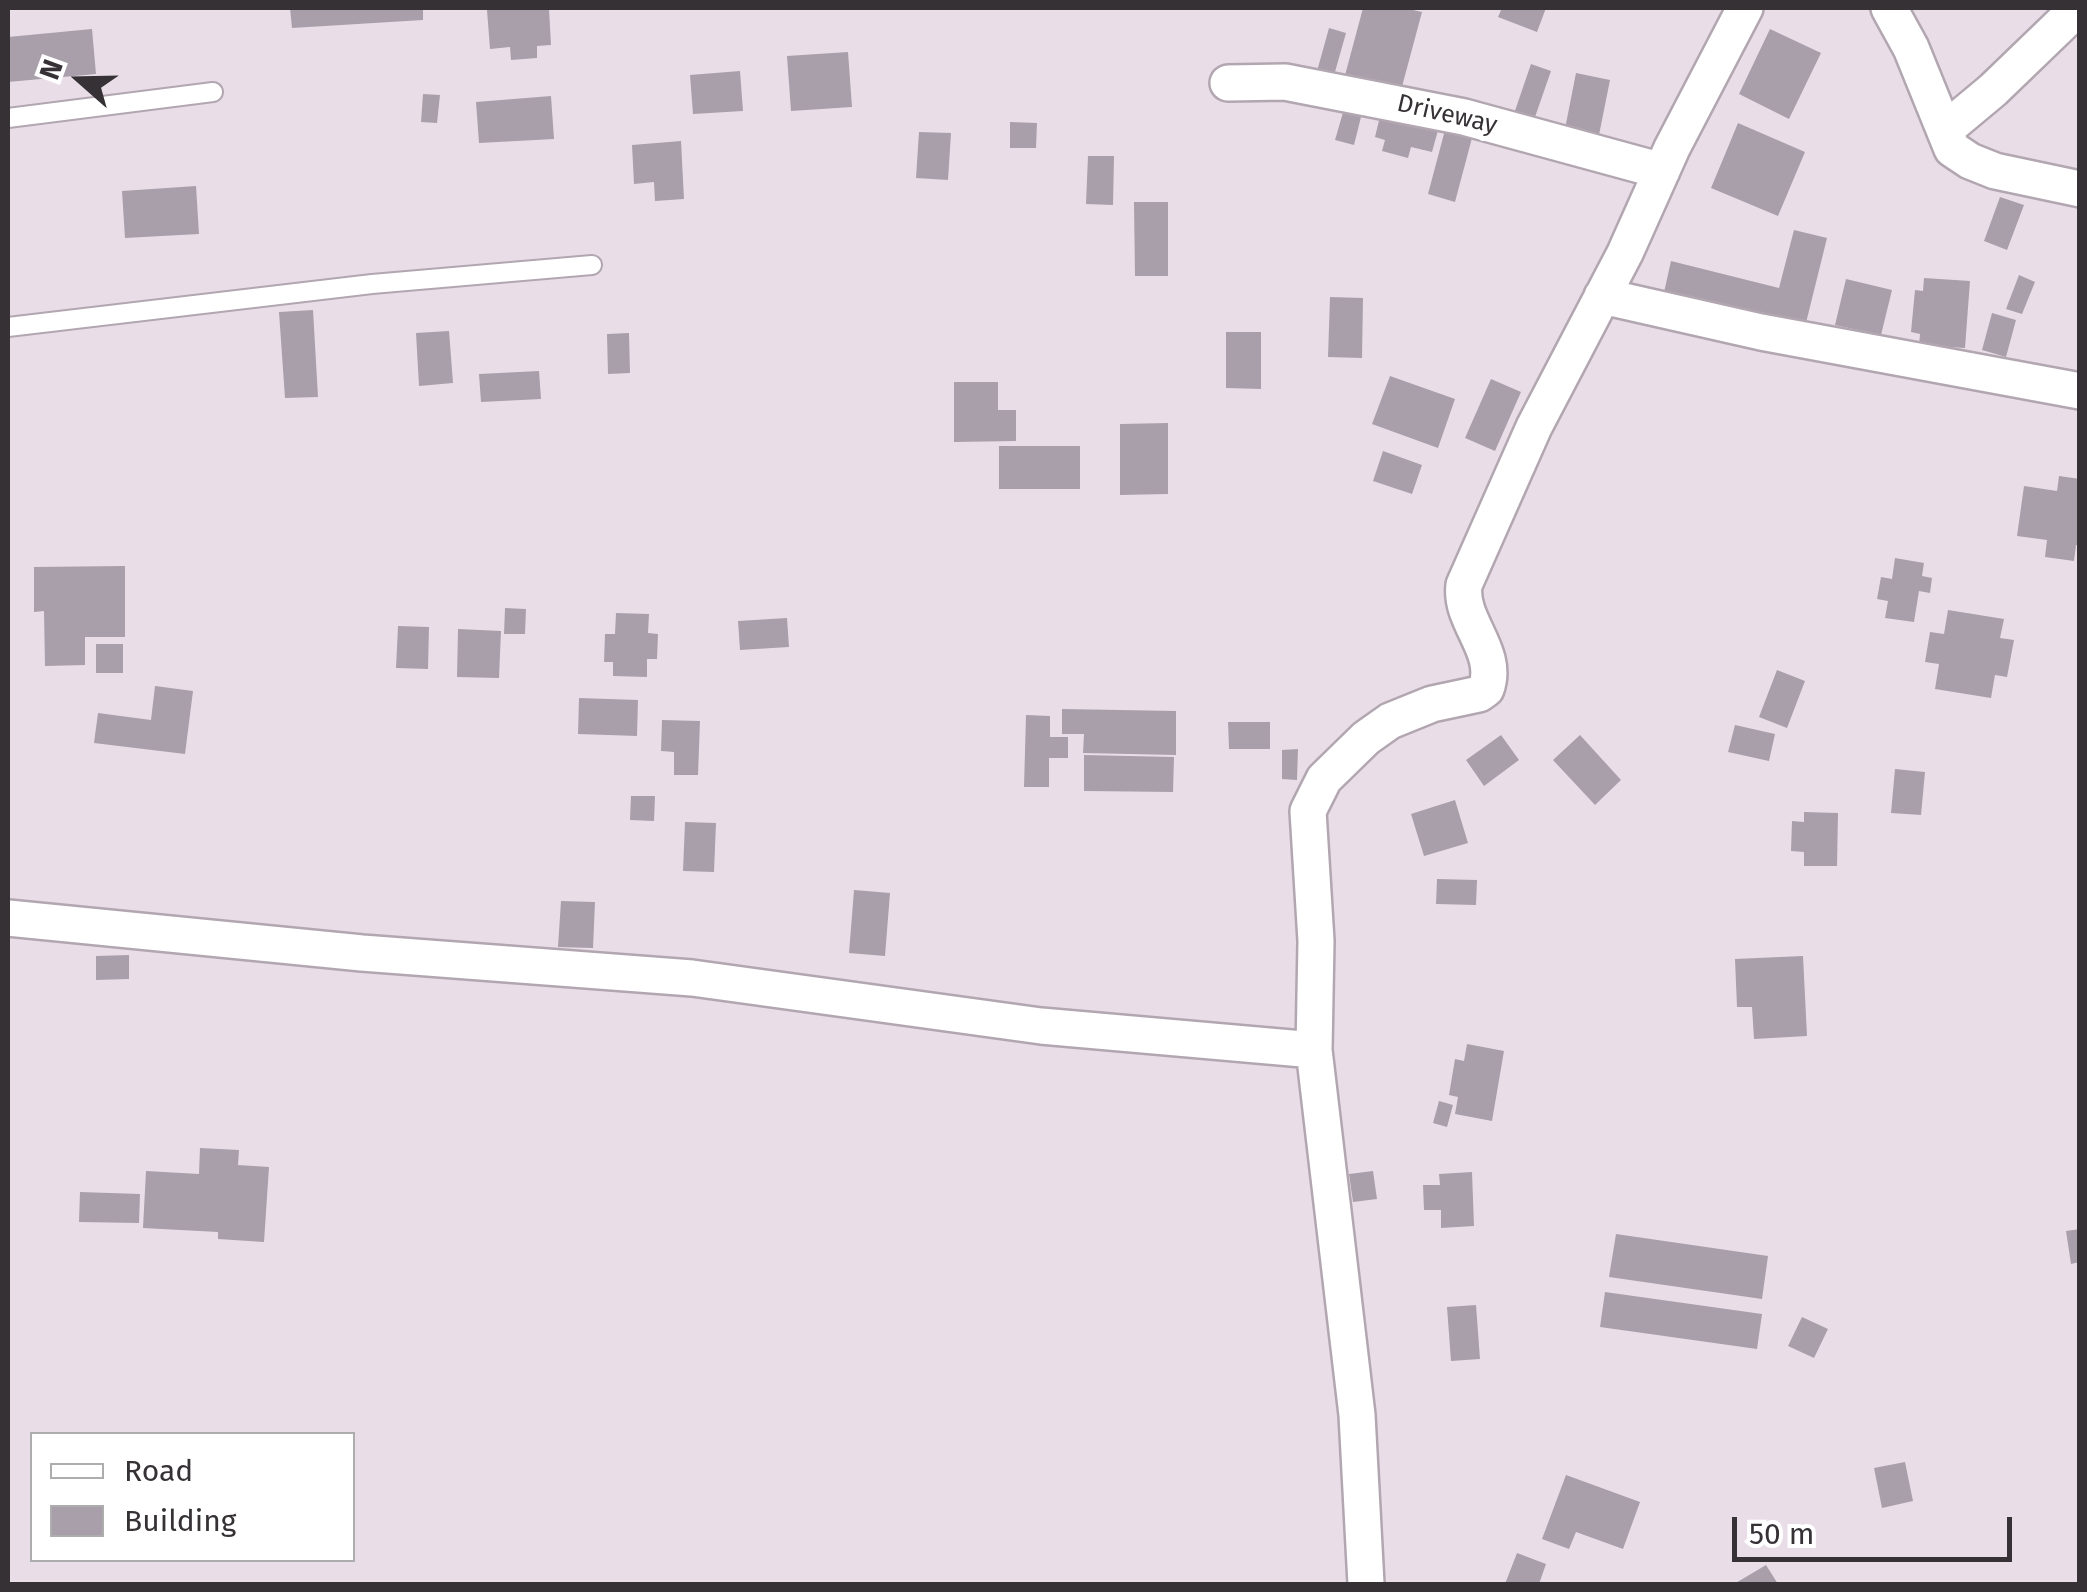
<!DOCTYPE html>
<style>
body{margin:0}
#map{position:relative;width:2087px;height:1592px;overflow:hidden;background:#e9dee8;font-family:"Fira Sans",sans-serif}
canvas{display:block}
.frame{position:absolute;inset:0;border:10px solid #353135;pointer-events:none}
.legend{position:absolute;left:30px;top:1432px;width:325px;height:130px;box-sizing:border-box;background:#fff;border:2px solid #aeadae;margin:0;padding:12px 18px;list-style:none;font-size:30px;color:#353135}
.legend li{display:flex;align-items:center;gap:20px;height:50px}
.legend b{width:50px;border:2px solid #aeadae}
.north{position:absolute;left:30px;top:30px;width:100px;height:100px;-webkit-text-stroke:8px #fff;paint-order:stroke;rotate:290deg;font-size:28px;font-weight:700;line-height:40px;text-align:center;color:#353135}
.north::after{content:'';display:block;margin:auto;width:35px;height:45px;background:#353135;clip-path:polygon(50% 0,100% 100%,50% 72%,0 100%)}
.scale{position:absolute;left:1732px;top:1517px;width:280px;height:45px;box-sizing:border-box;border:5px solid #353135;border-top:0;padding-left:12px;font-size:30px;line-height:35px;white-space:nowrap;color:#353135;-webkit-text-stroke:8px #fff;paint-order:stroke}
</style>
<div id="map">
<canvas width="2087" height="1592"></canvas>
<div class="frame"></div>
<ul class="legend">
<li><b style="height:12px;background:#fff"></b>Road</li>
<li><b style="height:28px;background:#a89faa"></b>Building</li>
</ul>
<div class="north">N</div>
<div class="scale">50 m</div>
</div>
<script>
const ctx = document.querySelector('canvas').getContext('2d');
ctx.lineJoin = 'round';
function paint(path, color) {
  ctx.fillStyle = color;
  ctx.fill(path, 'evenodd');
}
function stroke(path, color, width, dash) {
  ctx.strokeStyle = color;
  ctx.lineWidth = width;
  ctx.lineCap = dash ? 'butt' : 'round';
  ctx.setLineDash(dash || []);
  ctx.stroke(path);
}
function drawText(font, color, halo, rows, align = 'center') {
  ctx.font = font + ' "Fira Sans",sans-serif';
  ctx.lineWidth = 10;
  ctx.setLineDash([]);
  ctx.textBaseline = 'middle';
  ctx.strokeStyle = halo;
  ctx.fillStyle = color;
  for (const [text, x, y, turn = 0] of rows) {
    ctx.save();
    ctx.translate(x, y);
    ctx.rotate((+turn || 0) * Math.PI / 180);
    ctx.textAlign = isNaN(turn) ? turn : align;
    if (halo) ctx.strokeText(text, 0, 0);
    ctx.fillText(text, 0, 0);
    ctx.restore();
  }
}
const building = new Path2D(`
 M290 8H423V20L292 28Z
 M508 8H549L551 45 537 46V58L511 60 510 47 490 49 487 10Z
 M1363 8H1404L1422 12 1396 109 1340 94Z
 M1502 8H1546L1537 32 1498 17Z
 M1329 28 1346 33 1331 86 1314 82Z
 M92 29 96 74 8 82V37Z
 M1770 29 1821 53 1789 119 1739 94Z
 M848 52 852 107 791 111 787 56Z
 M1531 64 1551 71 1527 140 1507 134Z
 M740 71 743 111 693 114 690 75Z
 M1576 73 1610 80 1597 145 1563 139Z
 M423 94 440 95 437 123 421 122Z
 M551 96 554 139 479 143 476 102Z
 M1382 108 1440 123 1432 152 1411 147 1408 158 1382 151 1385 140 1375 137Z
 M1344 109 1362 113 1354 145 1335 140Z
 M1010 122 1037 123 1036 148H1010Z
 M1738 123 1805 152 1778 216 1711 188Z
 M1445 130 1472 138 1455 202 1428 194Z
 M919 132 951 133 948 180 916 178Z
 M681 141 684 199 655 201 654 182 634 184 632 145Z
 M1088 156H1114L1113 205 1086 204Z
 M196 186 199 234 125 238 122 191Z
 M2000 197 2024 205 2007 250 1984 241Z
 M1134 202H1168V276H1135Z
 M1794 230 1827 238 1804 331 1663 297 1671 261 1779 288Z
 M2019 275 2035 282 2022 314 2006 309Z
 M1924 278 1970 281 1965 348 1919 345 1920 334 1911 332 1915 290 1923 291Z
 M1846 279 1892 290 1881 335 1835 325Z
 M1330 297 1363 298 1362 358 1328 357Z
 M313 310 318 397 285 398 279 312Z
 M1992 313 2016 320 2006 357 1982 350Z
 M449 331 453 383 419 386 416 333Z
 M1226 332H1261V389L1226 388Z
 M629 333 630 373 608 374 607 334Z
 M539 371 541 399 481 402 479 374Z
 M1390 376 1455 399 1438 448 1372 424Z
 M1491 379 1521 392 1495 451 1465 438Z
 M954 382H998V410H1016V441L954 442Z
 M1168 423V494L1120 495V424Z
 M999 446H1080V489H999Z
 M1383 451 1422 465 1412 494 1373 481Z
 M2059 476 2080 479V545H2076L2074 561 2045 557 2047 540 2017 536 2024 486 2057 491Z
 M1895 558 1924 563 1922 576 1932 578 1930 593 1919 591 1914 622 1885 618 1888 601 1877 599 1881 577 1892 579Z
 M125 566V637H85V665L45 666 44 611 34 612V567Z
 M505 608 526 609 525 634H504Z
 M1948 610 2004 619 2000 638 2014 640 2007 677 1995 675 1991 698 1935 689 1939 664 1925 662 1930 632 1944 634Z
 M616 613 649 614 648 633 658 634 657 659H647V677L613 676V662H604L605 634H615Z
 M787 618 789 647 740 650 738 621Z
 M398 626 429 627 428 669 396 668Z
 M458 629 501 631 499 678 457 677Z
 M96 644H123V673H96Z
 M1777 670 1805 681 1787 728 1759 717Z
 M155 686 193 691 185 754 94 743 98 713 151 720Z
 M579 698 638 700 637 736 578 734Z
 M1062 709 1176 711V755L1083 753 1084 734H1062Z
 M1026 715 1050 716V737H1068V758H1049V787H1024Z
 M662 720 700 721 698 775H674V752L661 751Z
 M1228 722H1270V749H1229Z
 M1735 725 1775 734 1769 761 1728 752Z
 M1501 735 1519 760 1484 786 1466 760Z
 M1580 735 1621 780 1595 805 1553 760Z
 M1298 749 1297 780 1282 779V750Z
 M1084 755 1174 757 1173 792 1084 791Z
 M1895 769 1925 772 1921 815 1891 813Z
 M631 796H655L654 821 630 820Z
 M1455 800 1468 843 1424 856 1411 814Z
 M1804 812 1838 813 1837 866H1804V852L1791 851 1792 821 1804 822Z
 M685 822 716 823 714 872 683 871Z
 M1437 879 1477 880 1476 905 1436 904Z
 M854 890 890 893 885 956 849 953Z
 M561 901 595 902 593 948 558 947Z
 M129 955V979L96 980V956Z
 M1803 956 1807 1036 1754 1039 1752 1007H1737L1735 959Z
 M1467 1044 1504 1051 1492 1121 1455 1114 1458 1097 1449 1095 1455 1059 1464 1061Z
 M1439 1101 1453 1105 1447 1127 1433 1123Z
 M200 1148 239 1150 238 1165 269 1167 264 1242 218 1239V1232L143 1228 146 1171 199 1174Z
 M1373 1171 1377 1199 1353 1202 1349 1174Z
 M1472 1172 1474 1226 1441 1228V1210H1424L1423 1185H1440L1439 1174Z
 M80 1192 140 1194 139 1223 79 1222Z
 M2080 1229V1262L2071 1264 2066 1231Z
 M1616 1234 1768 1256 1762 1299 1609 1277Z
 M1605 1292 1762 1314 1757 1349 1600 1327Z
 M1476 1305 1480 1359 1451 1361 1447 1307Z
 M1802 1317 1828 1329 1814 1358 1788 1346Z
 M1905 1462 1913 1501 1882 1508 1874 1468Z
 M1566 1475 1640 1502 1623 1549 1576 1532 1569 1549 1542 1539Z
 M1517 1553 1546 1564 1539 1584H1505Z
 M1766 1565 1778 1584H1734Z`);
const service = new Path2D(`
 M8 118 213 92
 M8 327 372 284 592 265`);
const minor = new Path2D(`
 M1889 8 1911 48 1952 149 1970 161 1995 171 2080 189
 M1228 83 1285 82 1464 117 1662 171
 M1945 130 1993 90 2078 8
 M1602 296 1761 332 2080 391
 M8 918 362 953 692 978 1041 1026 1314 1050
 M1366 1584 1357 1415 1314 1050 1316 941 1308 811 1324 779 1366 738 1390 721 1432 704 1479 694 1486 689C1500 651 1459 622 1464 585L1534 427 1625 253 1672 148 1745 8`);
const streetNames = [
 ["Driveway",1447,115,13]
];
paint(building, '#a89faa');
stroke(service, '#b2a7b1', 22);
stroke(minor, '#b2a7b1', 40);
stroke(service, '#fff', 18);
stroke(minor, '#fff', 35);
drawText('25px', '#353135', '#fff', streetNames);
</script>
